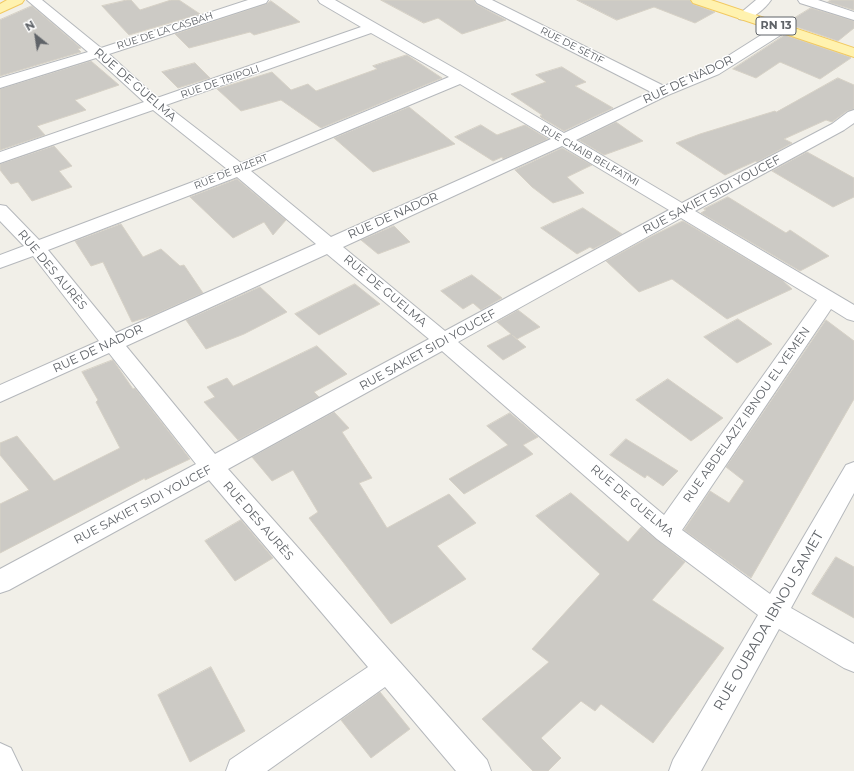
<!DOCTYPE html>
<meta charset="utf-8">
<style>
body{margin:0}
#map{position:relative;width:854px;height:771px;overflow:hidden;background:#f1efe8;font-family:Montserrat,sans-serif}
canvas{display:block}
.north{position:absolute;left:16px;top:16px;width:40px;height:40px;-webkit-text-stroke:3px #fff;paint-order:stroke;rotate:330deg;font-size:11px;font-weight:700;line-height:16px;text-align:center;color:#5f6368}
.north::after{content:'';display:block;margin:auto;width:14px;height:18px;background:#5f6368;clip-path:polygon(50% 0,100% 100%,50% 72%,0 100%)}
</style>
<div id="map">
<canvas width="854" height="771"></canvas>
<div class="north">N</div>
</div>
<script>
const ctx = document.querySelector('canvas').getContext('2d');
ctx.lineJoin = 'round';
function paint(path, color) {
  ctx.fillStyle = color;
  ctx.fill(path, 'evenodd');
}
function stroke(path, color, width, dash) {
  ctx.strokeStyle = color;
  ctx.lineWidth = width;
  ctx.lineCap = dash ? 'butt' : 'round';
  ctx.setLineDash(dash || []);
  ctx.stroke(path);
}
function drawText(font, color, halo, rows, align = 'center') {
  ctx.font = font + ' Montserrat,sans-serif';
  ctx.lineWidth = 3;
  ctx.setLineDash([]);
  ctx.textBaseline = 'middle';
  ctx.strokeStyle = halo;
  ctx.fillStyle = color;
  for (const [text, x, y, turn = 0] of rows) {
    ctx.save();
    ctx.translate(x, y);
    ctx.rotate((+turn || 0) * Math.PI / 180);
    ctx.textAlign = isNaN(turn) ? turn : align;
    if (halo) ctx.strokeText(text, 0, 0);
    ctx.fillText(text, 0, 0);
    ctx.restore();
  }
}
const building = new Path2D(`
 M127 0H131L140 10 171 0H179L200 14 129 35 102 6Z
 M381 0H474L476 4 506 20 462 34 438 18 424 23Z
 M577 0H690L693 4 715 12 695 23 654 7 617 20Z
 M831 0H854V10L828 2Z
 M271 1 300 22 254 35 250 32 189 48 175 34 266 4Z
 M32 6 81 48 78 49 81 52 0 76V20Z
 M811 8 854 21V28L838 41 794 26 796 25 788 22Z
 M785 35 850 57 851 58 820 79 780 62 756 78 733 69Z
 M407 55 442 78 321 128 281 100 241 111 217 89 272 72 291 90 308 84 316 91 377 69 373 66Z
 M91 61 119 85 75 100 86 110 37 126 45 135 0 150V89Z
 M195 63 210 78 178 88 162 72Z
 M562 67 586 82 575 86 613 108 564 131 542 118 540 116 542 115 511 94 546 82 536 75Z
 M838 78 854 85V109L847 111 832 122 826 120 784 139 792 143 757 162 756 161 725 175 676 143 700 134 775 111 776 112Z
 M409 107 455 144 373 172 334 138Z
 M616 122 643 141 604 155 579 140Z
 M481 125 497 135 525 125 548 139 503 159 502 157 493 161 455 137Z
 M54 146 72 166 59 171 72 187 32 201 18 182 11 184 0 170V164Z
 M562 148 592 165 567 177 584 193 553 203 532 187 515 170Z
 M807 152 854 178V197L833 207 772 171Z
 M237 179 286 220 273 235 264 222 233 238 190 197Z
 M728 197 786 233 790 230 829 256 800 271 701 213 706 210 704 209Z
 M583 208 622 234 593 249 590 247 577 254 541 228Z
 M683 221 782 280 792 289 727 319 672 279 639 292 606 261 652 236Z
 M121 224 143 257 161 249 180 266 184 265 203 293 151 316 132 322 103 262 91 266 75 241Z
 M394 226 410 242 378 254 361 240Z
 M472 275 502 298 481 310 473 303 463 309 441 291Z
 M355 284 380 304 319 335 295 314Z
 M260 287 287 312 244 334 206 349 186 320Z
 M518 310 540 327 517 339 512 335 526 347 503 360 487 346 511 334 497 322Z
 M738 319 772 344 737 363 704 337Z
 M826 320 854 341V399L751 578 684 530 710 491 729 503 744 481 726 467Z
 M317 346 347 374 314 392 319 397 238 440 204 402 215 397 207 387 227 378 233 386Z
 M113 360 133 389 135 388 190 459 145 480V478L0 553V504L29 490 0 455V443L17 436 54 481 120 448 96 402 98 400 82 372Z
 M668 379 723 418 691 441 636 400Z
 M334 412 349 428 342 432 372 478 359 483 387 528 449 494 476 523 437 546 466 579 391 624 309 518 318 512 293 470 272 481 252 457Z
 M510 413 538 437 523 445 533 454 464 494 449 479 508 445 487 426Z
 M626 439 654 456 678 471 663 486 647 475 645 478 610 455Z
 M571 493 628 542 641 527 685 562 652 600 724 648 653 743 601 704 595 711 581 701 541 738 561 758 548 771H533L482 719 549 662 532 649 600 574 536 516Z
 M241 520 273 558 235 581 205 541Z
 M836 557 854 567V618L812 594Z
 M211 667 245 731 190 762 158 695Z
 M380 692 410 729 371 758 341 720Z`);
const minor = new Path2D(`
 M27 0H42L101 48 248 0H268L266 3 109 54 157 98 361 27 320 3 318 0H335L466 75 564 133 651 92 477 3 475 0H492L664 86 709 68 777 25 782 24 787 25 789 28 787 31 719 74 668 95 576 140 682 203 832 124 848 112 854 110V123L844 130 695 211 854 305V321L847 319 831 309 682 530 770 594 846 465 854 462V493L791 608 854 644V672L844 668 779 629 701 771H669L673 760 758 615 657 539 442 351 228 469 487 760 491 771H456L385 687 267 771H226L230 760 368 667 209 480 9 590 0 593V569L196 464 109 353 0 402V385L99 341 33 256 0 268V255L24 246 0 221V205L6 206 39 240 227 169 153 110 0 163V152L144 102 96 58 0 88V78L88 52ZM371 33 449 77 241 163 166 105ZM460 84 551 139 331 237 251 171ZM562 146 669 210 445 331 343 247ZM237 177 316 244 116 333 48 250ZM681 218 817 300 664 515 458 342ZM327 254 429 339 215 454 126 346Z
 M756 0H771C765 9 750 22 739 19L737 16Z
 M798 0H818L854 12V20L800 3Z
 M0 743 11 748 22 771H0Z`);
const major = new Path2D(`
 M7 0H24L22 3 0 13V4Z
 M691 0H711L854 48V57L693 3Z`);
const farStreetnames = [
 ["RUE DE LA CASBAH",165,31,-18],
 ["RUE DE SÉTIF",572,46,27],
 ["RUE DE TRIPOLI",220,82,-19],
 ["RUE CHAIB BELFATMI",590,156,30],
 ["RUE DE BIZERT",231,172,-22]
];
const shields = [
 [776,26,40]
];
const shieldNames = [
 ["RN 13",776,26]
];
const streetNames = [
 ["RUE DE NADOR",688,80,-25],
 ["RUE DE GUELMA",135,85,41],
 ["RUE SAKIET SIDI YOUCEF",712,195,-28],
 ["RUE DE NADOR",393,216,-24],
 ["RUE DES AURÈS",52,270,50],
 ["RUE DE GUELMA",385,291,40],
 ["RUE DE NADOR",98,349,-25],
 ["RUE SAKIET SIDI YOUCEF",428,350,-29],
 ["RUE ABDELAZIZ IBNOU EL YEMEN",747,415,-55],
 ["RUE DE GUELMA",632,501,40],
 ["RUE SAKIET SIDI YOUCEF",143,505,-28],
 ["RUE DES AURÈS",258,521,49]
];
const nearStreetnames = [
 ["RUE OUBADA IBNOU SAMET",769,621,-60]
];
paint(building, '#cccac5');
stroke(building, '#d6d1c6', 1);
stroke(minor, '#b5b8bc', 2);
stroke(major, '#f2c960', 2);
paint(minor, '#fff');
paint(major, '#fff2af');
drawText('10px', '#5f6368', '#fff', farStreetnames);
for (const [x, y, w] of shields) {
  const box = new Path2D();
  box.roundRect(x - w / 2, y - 9, w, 18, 3);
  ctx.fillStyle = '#fff';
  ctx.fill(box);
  stroke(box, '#5f6368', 1);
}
drawText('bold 11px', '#5f6368', null, shieldNames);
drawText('12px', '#5f6368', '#fff', streetNames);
drawText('14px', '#5f6368', '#fff', nearStreetnames);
</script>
